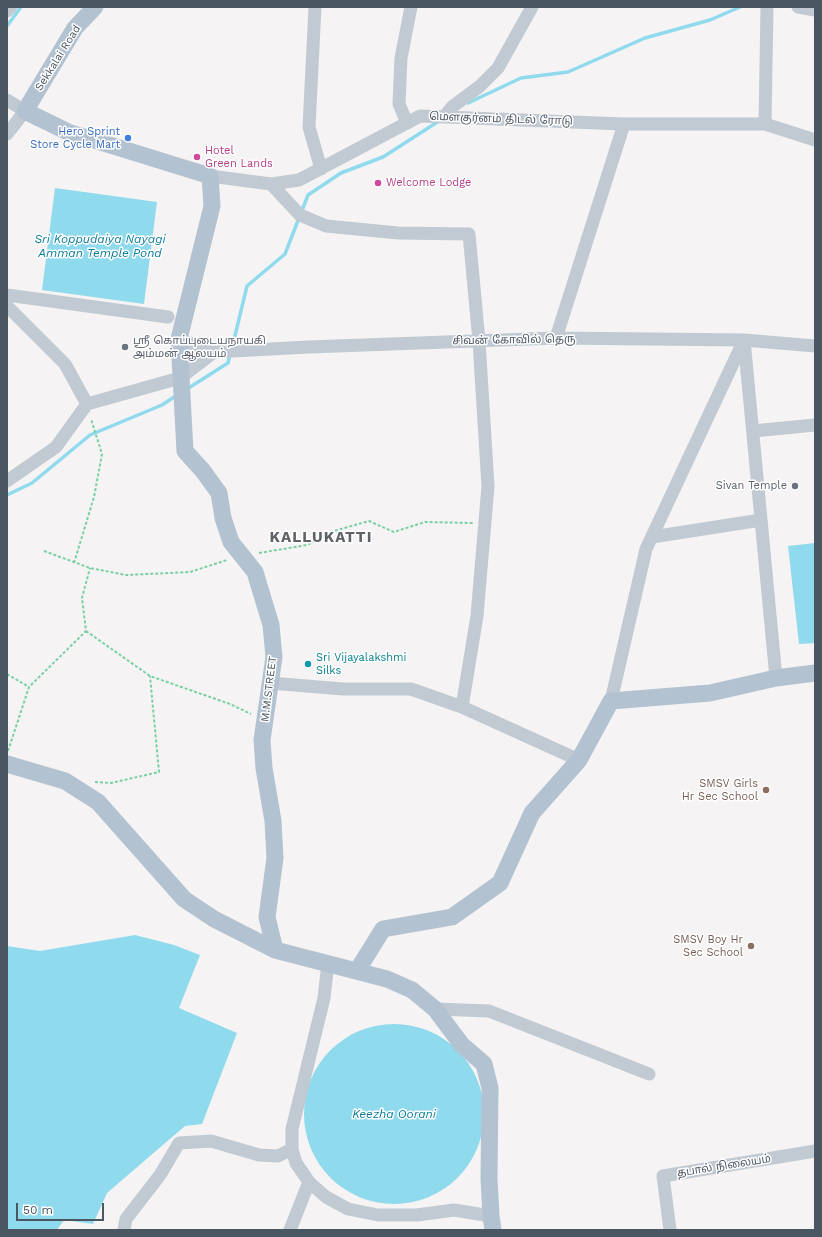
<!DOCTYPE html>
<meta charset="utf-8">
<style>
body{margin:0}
#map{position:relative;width:822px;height:1237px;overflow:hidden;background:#f5f3f3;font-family:"Work Sans",sans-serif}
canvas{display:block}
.frame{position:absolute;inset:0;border:8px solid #4a5661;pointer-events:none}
.scale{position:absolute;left:16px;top:1203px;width:88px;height:18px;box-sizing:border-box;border:2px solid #4a5661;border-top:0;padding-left:5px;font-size:12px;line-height:14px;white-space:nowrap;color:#4a5661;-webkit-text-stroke:3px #fff;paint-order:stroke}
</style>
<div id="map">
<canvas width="822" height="1237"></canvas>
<div class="frame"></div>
<div class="scale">50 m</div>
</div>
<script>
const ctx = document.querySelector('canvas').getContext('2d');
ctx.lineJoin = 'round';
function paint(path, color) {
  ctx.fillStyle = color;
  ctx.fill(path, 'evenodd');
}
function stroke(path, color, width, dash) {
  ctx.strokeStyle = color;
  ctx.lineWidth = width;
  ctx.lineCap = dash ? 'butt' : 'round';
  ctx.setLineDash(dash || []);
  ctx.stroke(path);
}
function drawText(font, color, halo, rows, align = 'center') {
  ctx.font = font + ' "Work Sans","Noto Sans Tamil",sans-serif';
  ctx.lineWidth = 3;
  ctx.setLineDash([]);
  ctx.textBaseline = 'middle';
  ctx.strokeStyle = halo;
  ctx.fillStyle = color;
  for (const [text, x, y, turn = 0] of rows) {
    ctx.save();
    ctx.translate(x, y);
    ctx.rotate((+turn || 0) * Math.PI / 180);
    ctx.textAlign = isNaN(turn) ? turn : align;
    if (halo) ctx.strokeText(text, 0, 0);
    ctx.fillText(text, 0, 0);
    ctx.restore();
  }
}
const water = new Path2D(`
 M55 188 157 202 144 304 42 290Z
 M815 543V643L799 644 788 546Z
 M135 935 174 945 200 955 179 1008 237 1033 202 1124 185 1126 107 1193 93 1224 64 1220 57 1230H7V946L40 951Z
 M304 1114a90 90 0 1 1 180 0a90 90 0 1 1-180 0Z`);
const stream = new Path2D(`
 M7 26 21 7
 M468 103 521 78 568 72 645 38 710 20 740 7
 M301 213 308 195 341 173 383 157 439 121
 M232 348 247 286 285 254 299 218
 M187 389 228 363 230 354
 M7 495 32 483 90 435 162 405 177 395`);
const path = new Path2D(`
 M44 551 90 568 126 575 190 572 227 560
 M259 553 307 545 334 531 369 521 394 532 425 522 473 523
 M74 563 94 497 102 454 91 419
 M86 631 150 676 230 704 251 714
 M7 674 29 687
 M8 751 29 687 86 631 82 598 90 568
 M95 782 111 783 159 772 150 676`);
const minor = new Path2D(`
 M315 7 309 127 321 169
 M798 7 815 10
 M7 11 11 7
 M7 100 25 111 7 134
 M444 117 452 107 480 86 498 68 532 7
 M407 123 399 104 401 58 411 7
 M765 124 767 7
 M210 176 271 184 299 180 420 116 624 124H765L815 140
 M271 184 300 215 326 226 398 233 469 234 479 341 488 486 477 616 462 707
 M7 295 168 317
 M7 306 65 364 87 404 180 378 214 352
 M556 338 624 124
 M179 339 214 352 309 347 556 338 744 340 815 346
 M744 340 776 678
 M753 431 815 425
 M7 481 56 447 87 404
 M652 537 761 520
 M270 683 343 689H411L462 707 579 760
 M611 701 646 549 744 340
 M328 963 324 998 292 1129V1149L296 1163 309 1182 326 1197 348 1209 378 1215H417L454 1210 491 1216
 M435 1009 489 1011 649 1074
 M124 1230 126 1219 160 1175 179 1143 211 1141 259 1155 278 1156 292 1149
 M290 1230 309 1182
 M670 1230 663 1176 815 1151`);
const major = new Path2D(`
 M95 7 75 28 25 111 68 132 210 176 212 206 179 339 185 451 203 471 219 493 223 518 231 542 255 572 271 625 274 657 262 740 264 768 273 821 275 858 267 917 275 950
 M7 764 65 781 98 802 184 899 214 919 275 950 387 979 412 990 435 1009 462 1045 484 1064 490 1088 489 1179 491 1216 493 1230
 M357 971 383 929 452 917 500 883 532 813 579 760 611 701 710 693 776 678 815 673`);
const markers = [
 [128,138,4,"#3f7fe0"],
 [197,157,4,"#d1479c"],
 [378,183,4,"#d1479c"],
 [125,347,4,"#6b7280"],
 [795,486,4,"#6b7280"],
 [308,664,4,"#0f9aa8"],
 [766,790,4,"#8d6e63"],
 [751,946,4,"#8d6e63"]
];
const streetNames = [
 ["Sekkalai Road",58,58,-58],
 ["மௌகுர்னம் திடல் ரோடு",501,119,2],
 ["சிவன் கோவில் தெரு",514,340,-1],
 ["M.M.STREET",269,689,-83],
 ["தபால் நிலையம்",724,1166,-9]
];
const shopNames = [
 ["Hero Sprint",120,132],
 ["Store Cycle Mart",120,145]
];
const hotelNames = [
 ["Hotel",205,151],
 ["Green Lands",205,164],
 ["Welcome Lodge",386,183]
];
const worshipNames = [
 ["ஸ்ரீ கொப்புடையநாயகி",133,341],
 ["அம்மன் ஆலயம்",133,354],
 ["Sivan Temple",787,486,"right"]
];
const cultureNames = [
 ["Sri Vijayalakshmi",316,658],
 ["Silks",316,671]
];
const educationNames = [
 ["SMSV Girls",758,784],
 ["Hr Sec School",758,797],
 ["SMSV Boy Hr",743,940],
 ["Sec School",743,953]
];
const waterNames = [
 ["Sri Koppudaiya Nayagi",100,239],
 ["Amman Temple Pond",100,253],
 ["Keezha Oorani",394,1114]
];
const districtNames = [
 ["KALLUKATTI",321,538]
];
paint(water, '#90daee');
stroke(stream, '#90daee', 3.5);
stroke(path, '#7ad0a6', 2, [3, 2]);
stroke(minor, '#c1cad2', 13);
stroke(major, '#b3c2d1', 17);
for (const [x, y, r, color] of markers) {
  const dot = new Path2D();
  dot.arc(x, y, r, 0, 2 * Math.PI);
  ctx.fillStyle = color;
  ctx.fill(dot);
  stroke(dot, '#fff', 1.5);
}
drawText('11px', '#4a5661', '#fff', streetNames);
drawText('11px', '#366cbe', '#fff', shopNames, 'right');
drawText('11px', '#b23c85', '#fff', hotelNames, 'left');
drawText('11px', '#5b616d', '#fff', worshipNames, 'left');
drawText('11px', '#0d838f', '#fff', cultureNames, 'left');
drawText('11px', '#785e54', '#fff', educationNames, 'right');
drawText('italic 12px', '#0c7c9b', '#fff', waterNames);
ctx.letterSpacing = '1px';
drawText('bold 15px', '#5f6368', '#fff', districtNames);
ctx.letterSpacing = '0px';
</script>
